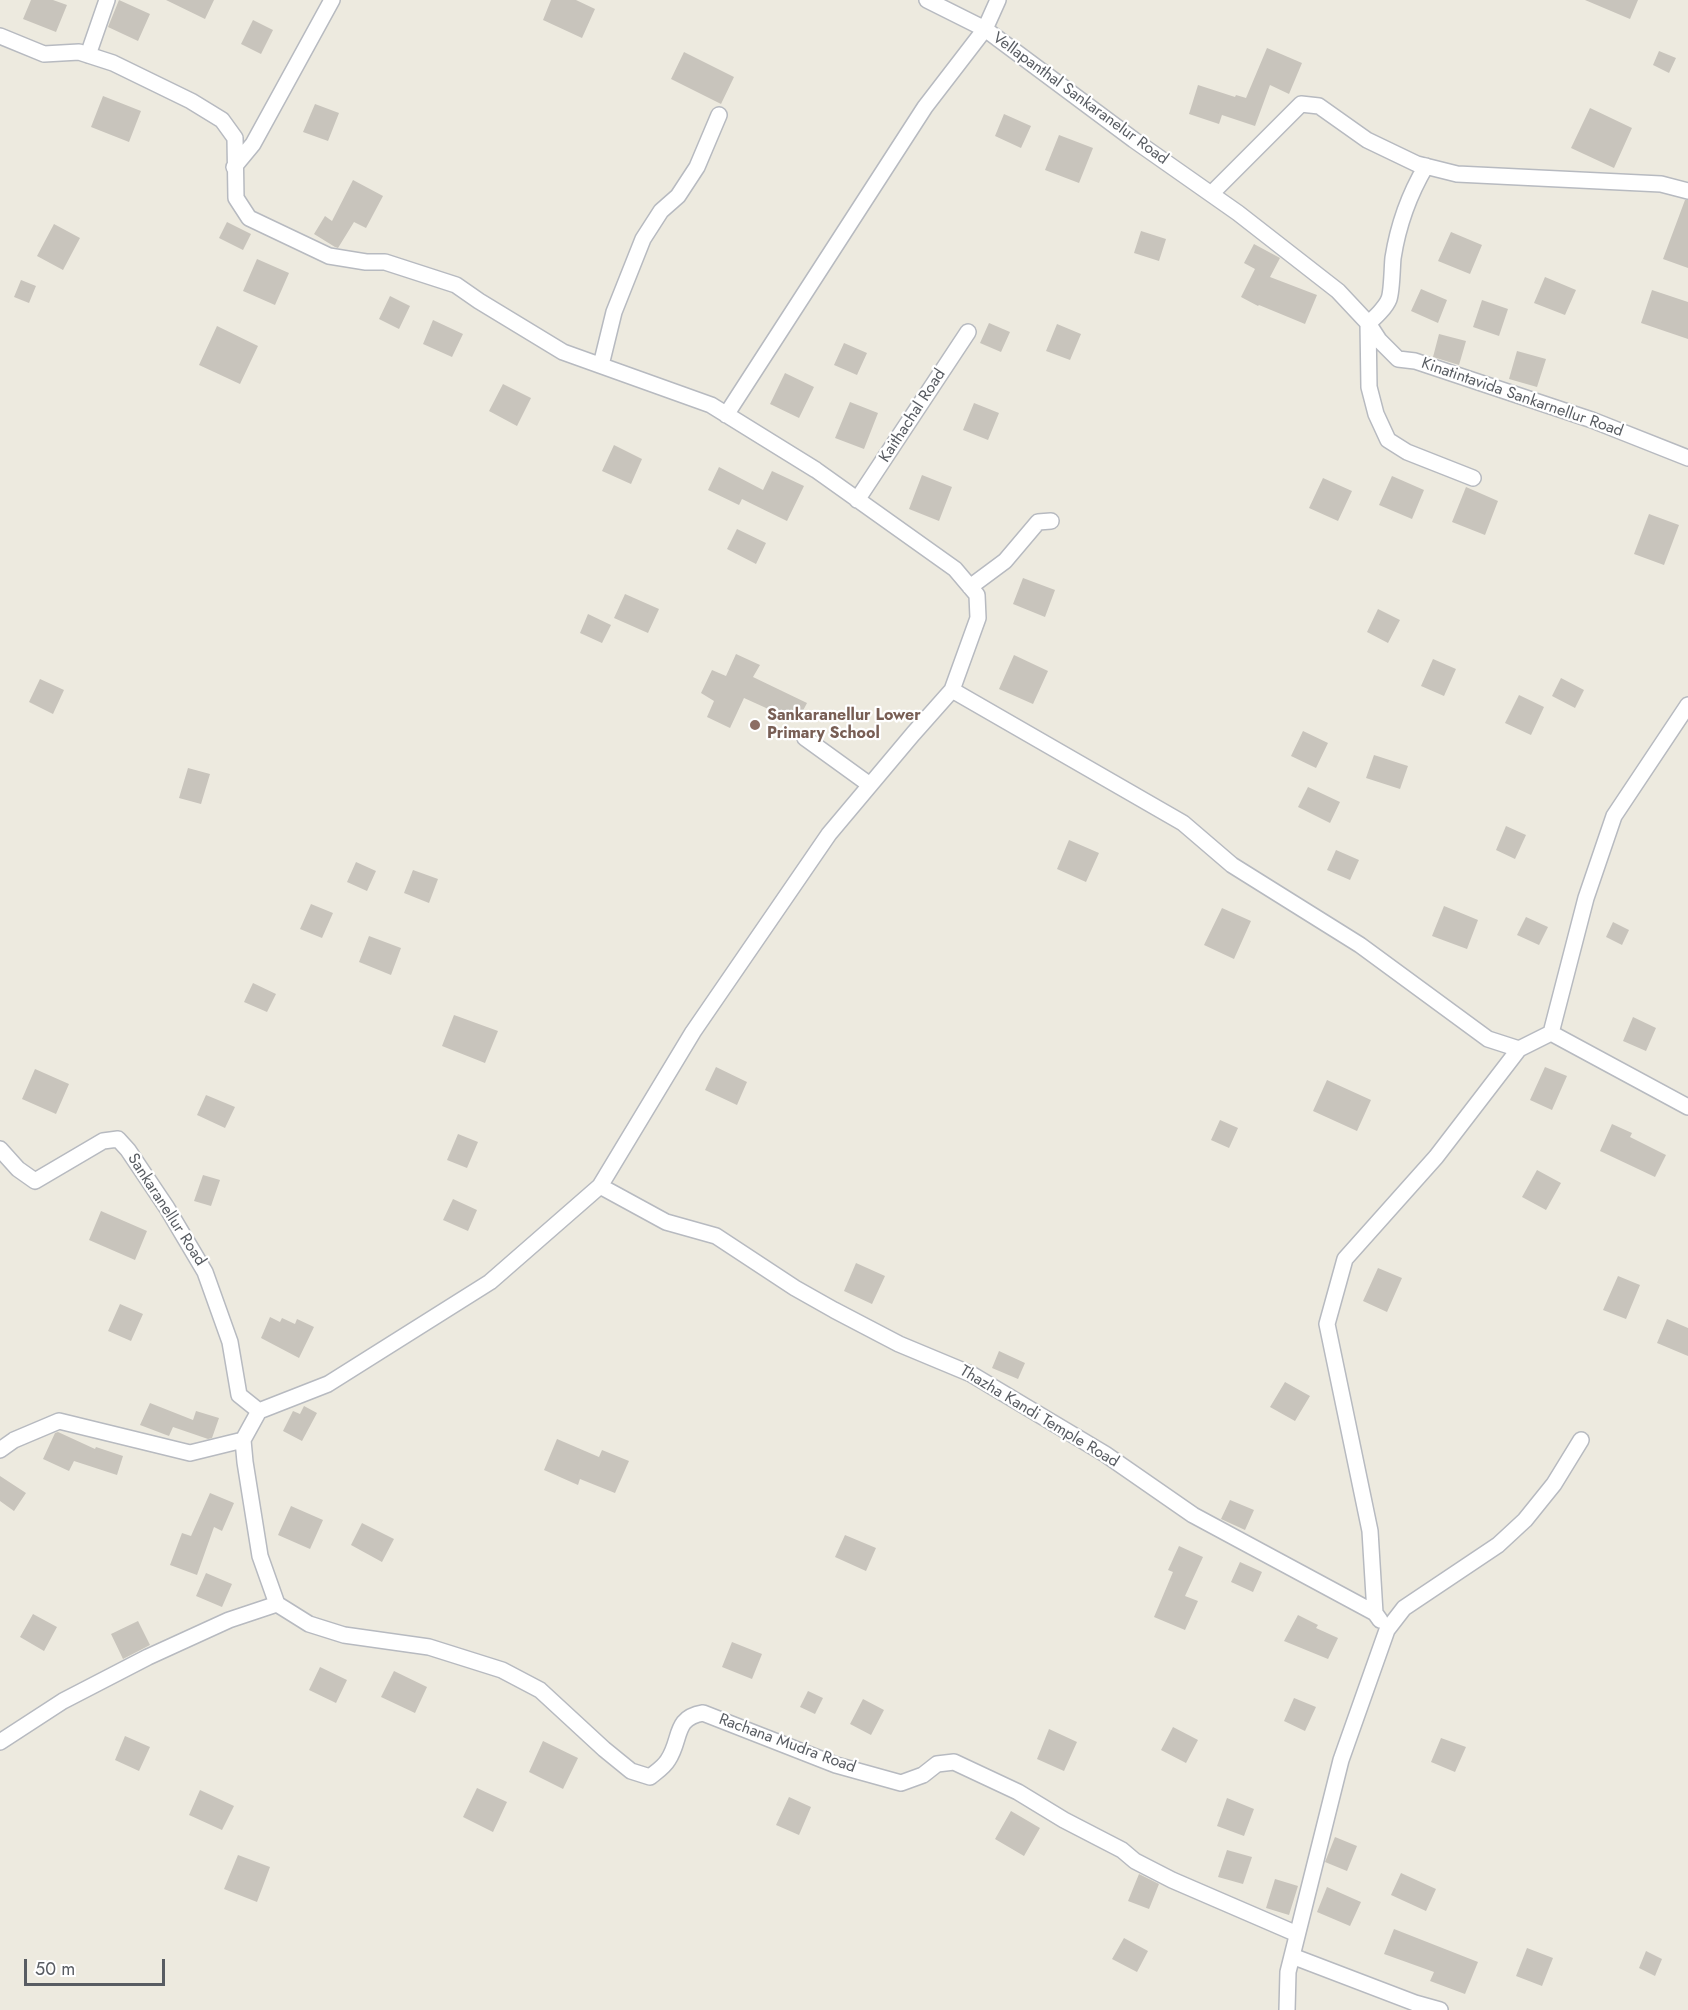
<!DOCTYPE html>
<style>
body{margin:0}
#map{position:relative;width:1688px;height:2010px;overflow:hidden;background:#edeadf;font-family:Jost,sans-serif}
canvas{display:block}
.scale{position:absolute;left:24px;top:1959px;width:141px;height:27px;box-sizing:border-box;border:3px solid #585c62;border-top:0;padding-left:8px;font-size:18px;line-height:21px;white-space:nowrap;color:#585c62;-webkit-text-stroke:4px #fff;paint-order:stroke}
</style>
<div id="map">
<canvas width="1688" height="2010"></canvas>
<div class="scale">50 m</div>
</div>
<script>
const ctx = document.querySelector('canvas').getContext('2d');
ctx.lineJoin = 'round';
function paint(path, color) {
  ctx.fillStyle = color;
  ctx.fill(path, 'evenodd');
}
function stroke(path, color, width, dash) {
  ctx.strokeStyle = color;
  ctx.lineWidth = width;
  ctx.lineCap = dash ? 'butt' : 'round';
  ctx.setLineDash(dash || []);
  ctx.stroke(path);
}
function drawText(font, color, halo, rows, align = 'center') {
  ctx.font = font + ' Jost,sans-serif';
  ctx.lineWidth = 4.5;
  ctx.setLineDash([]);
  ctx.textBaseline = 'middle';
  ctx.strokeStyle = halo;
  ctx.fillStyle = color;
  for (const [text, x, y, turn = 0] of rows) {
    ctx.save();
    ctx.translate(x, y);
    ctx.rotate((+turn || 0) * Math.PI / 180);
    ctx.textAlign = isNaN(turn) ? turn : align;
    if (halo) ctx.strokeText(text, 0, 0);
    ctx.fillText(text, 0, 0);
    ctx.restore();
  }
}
const building = new Path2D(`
 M31 0H53L67 5 56 32 23 19Z
 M119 0 150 14 138 41 108 27Z
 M166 0H214L205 19Z
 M551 0H576L595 9 582 38 543 20Z
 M1585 0H1638L1630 19Z
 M253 20 273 30 261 54 241 44Z
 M1267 48 1302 63 1289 94 1270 85 1255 126 1222 115 1219 124 1189 114 1198 85 1235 97 1236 95 1246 98Z
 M1659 51 1676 58 1669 73 1653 65Z
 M684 52 734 77 721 104 671 79Z
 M103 96 141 111 129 142 91 127Z
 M315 104 339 113 328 141 303 132Z
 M1590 108 1632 128 1614 168 1571 148Z
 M1004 114 1031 126 1021 148 995 136Z
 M1059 135 1093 148 1079 183 1045 170Z
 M353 180 383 196 366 228 354 222 338 248 335 247 314 234 325 216 332 221Z
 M1685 200H1688V268L1663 259Z
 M227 222 251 234 243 250 219 238Z
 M54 224 80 238 63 270 37 256Z
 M1141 231 1166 239 1159 261 1134 253Z
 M1451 232 1482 245 1470 274 1438 261Z
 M1254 244 1280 258 1270 277 1317 295 1305 324 1259 305 1258 306 1241 297 1255 269 1244 263Z
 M257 259 289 273 275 305 243 291Z
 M1545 277 1576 290 1565 315 1534 303Z
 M21 280 36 286 29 303 14 297Z
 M1421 289 1447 300 1438 323 1411 311Z
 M1652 290 1688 302V339L1641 323Z
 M390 296 410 306 399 329 379 319Z
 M1482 300 1508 309 1499 336 1473 327Z
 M433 320 463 334 452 357 423 344Z
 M989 323 1010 332 1001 352 980 343Z
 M1057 324 1081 334 1070 360 1046 351Z
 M217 326 258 346 240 384 199 365Z
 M1439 334 1466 341 1459 365 1433 357Z
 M844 343 867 353 857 375 834 365Z
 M1517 351 1546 359 1537 387 1509 379Z
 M785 373 814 387 799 418 770 404Z
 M503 384 531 398 517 426 489 411Z
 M850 402 878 413 864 449 835 438Z
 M974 403 999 413 988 440 963 430Z
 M614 445 642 459 631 484 602 471Z
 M719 467 763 490 772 471 804 486 787 521 742 499 739 505 708 490Z
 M922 475 952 487 939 521 909 509Z
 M1392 476 1424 490 1412 519 1379 505Z
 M1323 478 1352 491 1338 521 1309 508Z
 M1466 487 1498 501 1485 535 1452 522Z
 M1649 514 1679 525 1664 565 1634 554Z
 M737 529 766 543 756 564 727 549Z
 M1023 578 1055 590 1045 617 1013 604Z
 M625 594 659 609 648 633 614 618Z
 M1378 609 1400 620 1388 643 1367 632Z
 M588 614 611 625 602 643 580 633Z
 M736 654 760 665 753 677 807 703 797 722 744 698 730 728 707 717 714 701 701 693 712 670 726 676Z
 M1014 655 1048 671 1033 704 999 689Z
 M1433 659 1456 669 1444 696 1421 686Z
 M1561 678 1584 690 1575 708 1552 696Z
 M40 679 64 690 53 714 29 702Z
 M1519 695 1544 707 1531 735 1505 723Z
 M1303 731 1328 743 1316 768 1291 756Z
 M1374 755 1408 766 1400 789 1366 778Z
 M188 768 210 774 201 804 179 798Z
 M1308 787 1340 802 1330 823 1298 807Z
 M1506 826 1526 835 1515 859 1496 850Z
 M1069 840 1099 853 1086 882 1057 869Z
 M1336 850 1359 860 1350 880 1327 870Z
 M356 862 376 871 367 891 347 882Z
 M413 870 438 879 429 903 404 893Z
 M311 904 333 913 322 938 300 929Z
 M1444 906 1478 920 1467 949 1432 936Z
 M1222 908 1251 921 1234 959 1204 945Z
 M1526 917 1548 927 1539 945 1517 935Z
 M1613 922 1629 930 1622 945 1606 937Z
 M369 936 401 948 391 975 359 962Z
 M253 983 276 994 267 1012 244 1002Z
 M454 1015 498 1031 485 1063 442 1046Z
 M1633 1017 1656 1028 1646 1051 1623 1041Z
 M716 1067 747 1082 737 1105 705 1090Z
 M1545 1067 1567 1076 1552 1110 1530 1100Z
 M35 1069 69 1084 56 1114 22 1099Z
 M1327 1080 1371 1100 1357 1131 1313 1111Z
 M206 1095 235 1107 225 1128 197 1115Z
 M1220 1120 1238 1128 1229 1148 1211 1140Z
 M1612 1124 1632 1133 1630 1137 1666 1155 1655 1177 1600 1151Z
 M458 1134 478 1142 467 1168 447 1160Z
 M1537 1170 1561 1183 1546 1210 1522 1197Z
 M203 1175 220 1180 211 1206 194 1201Z
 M453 1199 477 1210 468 1231 443 1220Z
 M101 1211 147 1231 135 1260 89 1240Z
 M856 1263 885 1276 872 1304 844 1291Z
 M1378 1268 1402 1278 1387 1312 1363 1301Z
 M1618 1276 1640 1285 1626 1319 1603 1310Z
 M120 1304 143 1314 131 1341 108 1331Z
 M270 1317 280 1322 282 1318 295 1324 297 1319 314 1327 299 1358 261 1338Z
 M1667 1319 1688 1328V1356L1657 1343Z
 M999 1351 1025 1363 1018 1379 992 1368Z
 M1285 1382 1310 1396 1295 1421 1270 1407Z
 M150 1403 193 1420 196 1411 219 1418 212 1438 208 1439 173 1427 169 1436 140 1425Z
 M304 1406 317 1413 302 1441 283 1431 293 1411 300 1414Z
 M58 1432 95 1449 96 1447 123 1456 117 1475 74 1461 69 1471 43 1459 55 1433Z
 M557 1439 599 1457 602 1450 629 1461 615 1493 580 1479 578 1485 544 1470Z
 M0 1476 26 1493 14 1511 0 1501Z
 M210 1493 234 1503 222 1531 214 1527 197 1575 170 1565 182 1533 191 1536Z
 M1230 1500 1254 1510 1245 1530 1221 1519Z
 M291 1506 323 1520 310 1549 278 1535Z
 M362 1523 394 1539 382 1562 351 1545Z
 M845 1535 876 1548 866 1571 835 1557Z
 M1179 1546 1203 1557 1185 1596 1198 1601 1185 1630 1154 1617 1173 1572 1168 1570Z
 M1240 1562 1262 1572 1253 1592 1231 1582Z
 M206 1573 232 1584 222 1607 196 1596Z
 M33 1614 57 1627 44 1651 20 1637Z
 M1298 1615 1318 1625 1316 1628 1338 1638 1328 1659 1284 1641Z
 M138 1621 150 1645 123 1659 111 1634Z
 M732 1642 762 1654 752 1679 722 1667Z
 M320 1667 347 1680 336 1703 309 1690Z
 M394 1671 427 1687 415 1713 381 1697Z
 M808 1691 823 1698 815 1714 800 1707Z
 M1294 1698 1316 1707 1305 1731 1284 1721Z
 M863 1699 884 1710 871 1735 850 1724Z
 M1173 1727 1198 1740 1186 1763 1161 1750Z
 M1049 1729 1077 1742 1064 1771 1037 1759Z
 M125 1736 150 1747 139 1771 115 1760Z
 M1441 1738 1466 1747 1455 1772 1431 1762Z
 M543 1741 578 1758 563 1789 529 1772Z
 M477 1788 507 1802 493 1832 463 1817Z
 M200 1790 234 1806 222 1830 189 1815Z
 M789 1797 811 1807 799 1835 776 1825Z
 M1227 1798 1254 1809 1244 1836 1217 1826Z
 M1011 1811 1040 1828 1024 1856 995 1839Z
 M1335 1837 1357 1846 1347 1871 1325 1862Z
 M1227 1850 1252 1857 1243 1884 1218 1877Z
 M238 1855 270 1867 257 1902 224 1889Z
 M1401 1873 1436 1889 1426 1911 1391 1895Z
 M1139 1874 1159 1884 1149 1909 1128 1901Z
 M1275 1879 1298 1886 1289 1915 1266 1908Z
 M1327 1887 1361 1902 1350 1926 1317 1912Z
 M1394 1929 1478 1962 1465 1994 1430 1981 1434 1972 1384 1954Z
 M1124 1938 1148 1951 1137 1972 1112 1959Z
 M1527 1948 1553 1958 1542 1986 1516 1976Z
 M1646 1951 1662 1959 1655 1976 1639 1968Z`);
const minor = new Path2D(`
 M927 0 985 29 998 0
 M0 36 44 54 79 52 113 63 191 101 222 120 235 138 236 198 249 218 329 256 366 262H385L456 285 479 301 563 352 711 405 816 470 955 569 977 595 978 618 952 690
 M88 55 107 0
 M1426 166C1410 193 1398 226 1393 258 1392 268 1392 291 1389 299 1386 307 1374 319 1368 323L1369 387 1376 414 1388 440 1407 452 1473 478
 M234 167 253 144 332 0
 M1211 194 1301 104 1319 106 1367 140 1417 164 1457 174 1661 184 1688 191
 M601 365 614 312 643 239 661 211 678 196 697 167 719 115
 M726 415 925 107 985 29 1134 140 1238 213 1338 291 1368 323 1379 340 1398 359 1415 361 1592 420 1688 458
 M857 500 968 332
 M970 587 1005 561 1038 522 1051 521
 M1688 705 1614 816 1586 898 1551 1033 1688 1107
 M805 738 870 785
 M0 1149 18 1169 35 1181 103 1141 118 1139 128 1150 167 1208 205 1272 230 1342 239 1395 259 1411
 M600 1186 666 1222 716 1236 795 1288 834 1310 899 1344 971 1374 1105 1454 1193 1515 1375 1613
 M0 1450 14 1440 59 1421 190 1453 243 1440 259 1411 328 1384 490 1282 600 1186 693 1032 829 834 913 734 952 690 1183 823 1232 865 1360 945 1488 1039 1519 1049 1551 1033
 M277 1604 309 1624 344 1635 429 1647 502 1670 540 1690 604 1749 631 1771 650 1777C656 1772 664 1767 668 1760 682 1739 673 1718 703 1713L836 1765 901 1783 923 1775 937 1764 954 1762 1018 1792 1064 1820 1122 1850 1135 1861 1172 1880 1297 1934
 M1380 1620 1375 1613 1370 1531 1327 1324 1345 1259 1436 1157 1519 1049
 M0 1742 63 1701 148 1657 229 1620 277 1604 260 1556 245 1462 243 1440
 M1292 1956 1415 2003 1440 2010
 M1287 2010 1288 1972 1341 1760 1387 1630 1404 1608 1498 1545 1525 1520 1554 1484 1581 1440`);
const markers = [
 [755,725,6,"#8d6e63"]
];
const streetNames = [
 ["Vellapanthal Sankaranelur Road",1080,99,36],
 ["Kinatintavida Sankarnellur Road",1522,398,19],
 ["Kaithachal Road",913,416,-57],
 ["Sankaranellur Road",166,1210,57],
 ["Thazha Kandi Temple Road",1039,1417,31],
 ["Rachana Mudra Road",787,1744,20]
];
const educationNames = [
 ["Sankaranellur Lower",767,716],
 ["Primary School",767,734]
];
paint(building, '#c8c4bc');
stroke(minor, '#b7bac0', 18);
stroke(minor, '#fff', 15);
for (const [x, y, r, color] of markers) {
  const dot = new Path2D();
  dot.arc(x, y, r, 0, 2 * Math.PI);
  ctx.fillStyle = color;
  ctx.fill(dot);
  stroke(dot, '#fff', 2);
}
drawText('16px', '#585c62', '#fff', streetNames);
drawText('bold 16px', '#785e54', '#fff', educationNames, 'left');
</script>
